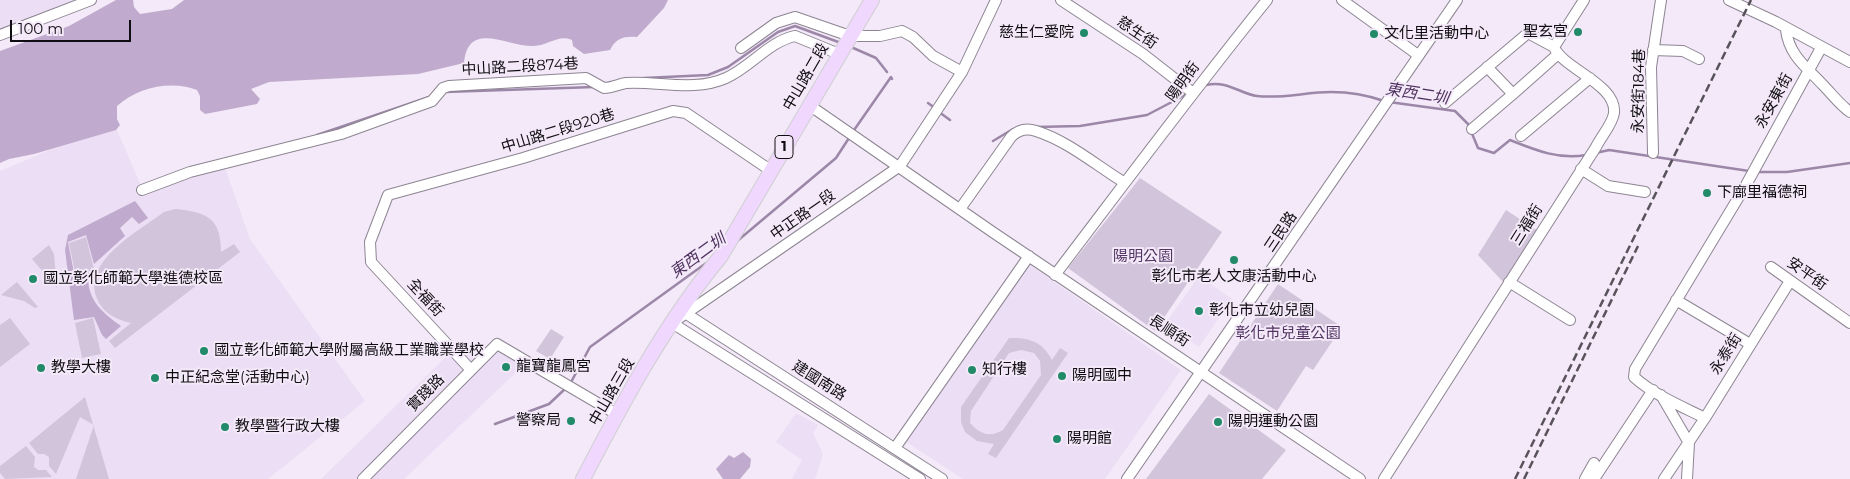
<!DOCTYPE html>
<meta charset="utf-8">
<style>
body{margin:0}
#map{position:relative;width:1850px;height:479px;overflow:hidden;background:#f3e9f8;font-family:Montserrat,sans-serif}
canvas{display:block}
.scale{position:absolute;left:10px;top:20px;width:121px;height:22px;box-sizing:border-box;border:2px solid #100d12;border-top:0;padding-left:6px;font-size:15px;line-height:18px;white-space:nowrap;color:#100d12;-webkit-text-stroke:4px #f3e9f8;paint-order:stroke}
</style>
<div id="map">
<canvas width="1850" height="479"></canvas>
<div class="scale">100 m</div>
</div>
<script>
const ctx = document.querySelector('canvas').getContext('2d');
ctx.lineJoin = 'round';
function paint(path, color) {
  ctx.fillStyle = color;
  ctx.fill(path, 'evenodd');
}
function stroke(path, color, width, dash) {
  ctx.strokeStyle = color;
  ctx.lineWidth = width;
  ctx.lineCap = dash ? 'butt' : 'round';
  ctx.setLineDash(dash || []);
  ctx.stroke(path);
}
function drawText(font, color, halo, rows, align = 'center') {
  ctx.font = font + ' Montserrat,"Noto Sans TC",sans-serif';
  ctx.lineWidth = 4;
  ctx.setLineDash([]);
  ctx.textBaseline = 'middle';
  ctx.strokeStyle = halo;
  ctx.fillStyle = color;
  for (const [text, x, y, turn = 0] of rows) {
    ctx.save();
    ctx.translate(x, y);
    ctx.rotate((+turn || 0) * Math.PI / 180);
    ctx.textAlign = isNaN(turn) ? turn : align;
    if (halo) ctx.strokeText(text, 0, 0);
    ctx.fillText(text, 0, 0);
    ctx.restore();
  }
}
const built = new Path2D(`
 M0 0H75L0 29Z
 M114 123 145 195 224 165 250 239 365 401 268 479H0V171Z
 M1027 263 1181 370 1105 479H963L905 441Z
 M1199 276 1232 299 1199 347 1165 324Z
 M502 345 529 360 404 479H321L450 353Z
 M796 413 818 425 813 433 823 454 815 479H792L802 460 776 442Z`);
const green = new Path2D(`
 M1140 178 1222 232 1155 331 1068 268Z
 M175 209C207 212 221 218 221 252L234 244 240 252 115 348 109 341 131 323C115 319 102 313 96 296 85 259 139 231 164 212Z
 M1506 210 1538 231 1505 284 1478 255Z
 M86 237 95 273 76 277 69 243Z
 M49 245 54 254 57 288 32 259Z
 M17 282 38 307 35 308 24 301 1 295Z
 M1278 284 1342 327 1313 370 1306 366 1277 411 1219 373Z
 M10 318 30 344 0 367V325Z
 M93 318 101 354 82 358 75 323Z
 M551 329 564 337 550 359 536 351Z
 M1009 338C1029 337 1043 342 1052 360L1060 348 1068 353 996 458 988 454 994 444 977 441 965 432 961 422V407ZM1021 350 1034 353 1040 361 1041 375 1003 430C989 438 980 434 970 423L971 411 1009 353Z
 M1209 394 1286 450 1262 479H1146Z
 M85 397 109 479H76L94 425 80 417 56 474 49 466V457L44 454H38L29 443Z
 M26 446 35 457 34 467 38 470H46L52 477 5 479 0 473V466Z`);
const forest = new Path2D(`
 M116 0H133L134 7 140 14 172 9 184 0H668L664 8 637 37C624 36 616 38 610 50L584 54 573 46 572 40C559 34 547 46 534 46 508 47 468 19 464 63L418 74 269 82 251 89 260 99 257 104 205 114 200 110V96L197 90C171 80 138 87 117 106V119L120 125 116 130 34 154 9 159 0 163V51L69 26Z
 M135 201 148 218 139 224 132 217 120 228 125 236 94 264 86 235 68 242 75 278 88 277C88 301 103 313 121 326L106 339 102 335 94 317 74 320 65 250 68 235Z
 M743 452 751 459 750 467 740 479H723L716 469 729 455 734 458Z`);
const stream = new Path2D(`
 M851 47 876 58 887 72
 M644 78 708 75 728 67 778 32 795 26 841 43
 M1206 85C1228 80 1240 94 1257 96 1282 99 1306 92 1331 92 1349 92 1367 95 1384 101
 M445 92 594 87
 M1389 102 1455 111 1468 124 1478 148 1494 153 1510 140C1535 150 1559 160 1586 155
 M928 103 935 108
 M939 112 950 120
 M1036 127 1080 126 1147 115 1189 93
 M852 133 891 77 892 79
 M317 135 432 96
 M993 141 1013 129
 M1596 153 1609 150 1749 171
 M1757 172H1787L1850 163
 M736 242 836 158 849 138
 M570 384 590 347 709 261
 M495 424 549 404 566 388`);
const minor = new Path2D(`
 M1061 0 1143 54 1193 93
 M1342 0 1418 55
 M1729 0 1776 22 1850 62
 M1786 30C1789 55 1806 67 1822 84 1832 94 1839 104 1850 112
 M0 35 91 0
 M741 48 776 23 795 17 850 36H880L902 31 913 37 933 56 962 72
 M1653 50 1683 51 1699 59
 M1487 67 1513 94 1557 55
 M1445 103 1528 33 1554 47
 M809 105 994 233 1360 479
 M1472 129 1513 94
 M1521 136 1590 78
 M1653 153 1651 67 1661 0
 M1581 169 1608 186 1645 192
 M142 190 190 172 341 134 432 101 443 88 449 86 586 78 604 88C612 88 619 84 626 83 659 81 695 92 726 78 751 67 768 42 795 36L839 54
 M960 209 1011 137C1018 130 1027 128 1036 131 1068 141 1097 166 1125 183
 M1771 267 1850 323
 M1055 275C1125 183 1194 90 1267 0
 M1509 282 1570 320
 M1676 300 1750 344
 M682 311 942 479
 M471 370 371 262 370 242 388 195 523 158 673 111 686 113 770 170
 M1661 395 1689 443 1687 479
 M1705 418C1681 406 1654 395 1634 377L1635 369 1746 185 1821 48
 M895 448 1029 256
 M363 479 497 344 618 415
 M920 479 672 323 900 166 962 72 996 0
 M1127 479 1457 0
 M1384 479 1596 147C1601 137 1613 123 1614 113 1617 84 1563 69 1554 47L1584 0
 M1585 479 1594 463
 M1594 479 1653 390
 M1664 479 1705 418 1790 281`);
const major = new Path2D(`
 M583 479C623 402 665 323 721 256L872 0`);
const rail = new Path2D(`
 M1515 479 1751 0
 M1524 479 1638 246`);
const markers = [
 [1578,32,5,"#218b69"],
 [1084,33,5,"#218b69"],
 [1374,34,5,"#218b69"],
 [1707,193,5,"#218b69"],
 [1234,260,5,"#218b69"],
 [33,279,5,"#218b69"],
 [1199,311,5,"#218b69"],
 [204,351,5,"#218b69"],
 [506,367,5,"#218b69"],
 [41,368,5,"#218b69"],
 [972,370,5,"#218b69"],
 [1062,376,5,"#218b69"],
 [155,378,5,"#218b69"],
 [571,421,5,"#218b69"],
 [1218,422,5,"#218b69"],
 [225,427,5,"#218b69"],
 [1057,439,5,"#218b69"]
];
const shields = [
 [784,147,18]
];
const shieldNames = [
 ["1",784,147]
];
const poiNames = [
 ["聖玄宮",1568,32,"right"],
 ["慈生仁愛院",1074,33,"right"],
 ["文化里活動中心",1384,34],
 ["下廍里福德祠",1717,193],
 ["彰化市老人文康活動中心",1234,277,"center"],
 ["國立彰化師範大學進德校區",43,279],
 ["彰化市立幼兒園",1209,311],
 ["國立彰化師範大學附屬高級工業職業學校",214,351],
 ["龍寶龍鳳宮",516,367],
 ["教學大樓",51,368],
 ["知行樓",982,370],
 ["陽明國中",1072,376],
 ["中正紀念堂(活動中心)",165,378],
 ["警察局",561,421,"right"],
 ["陽明運動公園",1228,422],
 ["教學暨行政大樓",235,427],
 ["陽明館",1067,439]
];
const streetNames = [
 ["慈生街",1137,33,34],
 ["中山路二段874巷",520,67,-3],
 ["中山路二段",806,77,-60],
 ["陽明街",1183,82,-54],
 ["永安街184巷",1639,91,-89],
 ["永安東街",1774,101,-61],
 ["中山路二段920巷",558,131,-17],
 ["中正路一段",803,215,-35],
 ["三福街",1527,225,-58],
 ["三民路",1281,232,-56],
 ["安平街",1807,274,35],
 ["全福街",425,298,47],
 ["長順街",1169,331,33],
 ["永泰街",1726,354,-58],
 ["建國南路",819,381,32],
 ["中山路三段",612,392,-60],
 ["實踐路",426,393,-45]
];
const parkNames = [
 ["陽明公園",1143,257],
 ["彰化市兒童公園",1288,334]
];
const waterNames = [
 ["東西二圳",1417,94,9],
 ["東西二圳",698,256,-36]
];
paint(built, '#ecdef4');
paint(green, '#d2c4da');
paint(forest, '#c0aacd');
stroke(stream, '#9c87a8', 2.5);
stroke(minor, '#8d8592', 12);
stroke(major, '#cfcfd0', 16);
stroke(minor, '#fff', 10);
stroke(major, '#f0d7fe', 14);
stroke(rail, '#58535b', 2.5, [8, 4]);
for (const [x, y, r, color] of markers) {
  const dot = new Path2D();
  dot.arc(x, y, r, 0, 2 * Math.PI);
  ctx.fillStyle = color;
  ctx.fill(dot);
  stroke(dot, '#f3e9f8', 2);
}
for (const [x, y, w] of shields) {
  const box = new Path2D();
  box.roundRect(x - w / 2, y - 11.5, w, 23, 4);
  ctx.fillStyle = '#f3e9f8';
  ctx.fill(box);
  stroke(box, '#100d12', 1);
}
drawText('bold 14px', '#100d12', null, shieldNames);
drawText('15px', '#100d12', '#f3e9f8', poiNames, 'left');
drawText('15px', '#100d12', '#f3e9f8', streetNames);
drawText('15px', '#523462', '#f3e9f8', parkNames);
drawText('italic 16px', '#503260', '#f3e9f8', waterNames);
</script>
